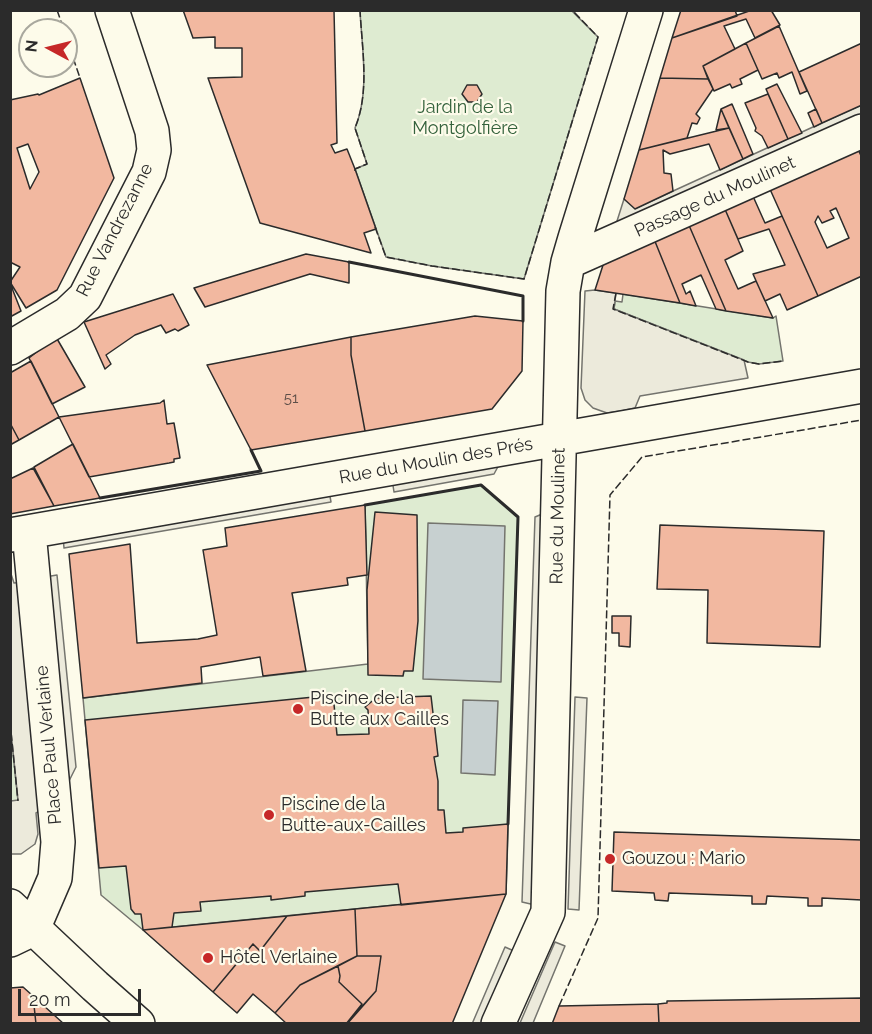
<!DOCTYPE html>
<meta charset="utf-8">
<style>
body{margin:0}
#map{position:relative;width:872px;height:1034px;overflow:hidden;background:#fdfbea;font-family:Raleway,sans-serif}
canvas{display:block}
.frame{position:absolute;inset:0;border:12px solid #2b2b2b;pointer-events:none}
.north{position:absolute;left:18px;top:18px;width:60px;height:60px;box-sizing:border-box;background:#fdfbea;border:2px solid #a9a89e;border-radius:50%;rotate:277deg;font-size:16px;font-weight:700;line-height:24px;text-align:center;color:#2b2b2b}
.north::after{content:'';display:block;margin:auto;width:21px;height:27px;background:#c62828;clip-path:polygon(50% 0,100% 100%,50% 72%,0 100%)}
.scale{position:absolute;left:18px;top:989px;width:123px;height:27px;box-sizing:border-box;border:3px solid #2b2b2b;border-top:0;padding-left:8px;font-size:18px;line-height:21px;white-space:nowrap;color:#2b2b2b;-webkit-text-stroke:4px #fdfbea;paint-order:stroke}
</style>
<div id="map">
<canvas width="872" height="1034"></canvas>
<div class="frame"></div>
<div class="north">N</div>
<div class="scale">20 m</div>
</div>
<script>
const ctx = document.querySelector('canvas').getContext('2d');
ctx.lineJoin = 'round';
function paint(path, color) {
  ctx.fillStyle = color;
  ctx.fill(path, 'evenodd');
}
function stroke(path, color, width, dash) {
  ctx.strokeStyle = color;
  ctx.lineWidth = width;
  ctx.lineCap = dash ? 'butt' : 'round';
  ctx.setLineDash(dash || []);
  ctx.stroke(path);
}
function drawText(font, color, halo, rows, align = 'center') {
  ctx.font = font + ' Raleway,sans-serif';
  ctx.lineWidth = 4.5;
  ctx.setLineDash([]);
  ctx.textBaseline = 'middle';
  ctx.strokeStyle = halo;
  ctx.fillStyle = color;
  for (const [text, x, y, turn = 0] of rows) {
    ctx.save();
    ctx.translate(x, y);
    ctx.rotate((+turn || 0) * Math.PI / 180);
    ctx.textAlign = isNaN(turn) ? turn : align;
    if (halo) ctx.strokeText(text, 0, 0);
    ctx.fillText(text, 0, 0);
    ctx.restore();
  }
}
const green = new Path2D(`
 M360 11H572L598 37 524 279 432 266 386 257 355 169 367 164 355 128C370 92 362 49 360 11Z
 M623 294 773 318 776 316 783 361 759 364 748 362 614 309 615 301 622 302Z
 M481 485 518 517 506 894 143 930 101 895 83 698 368 664 365 505Z
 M10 722 18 801H10Z`);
const parking = new Path2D(`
 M861 105V145L604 262 624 199 636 208Z
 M595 290 616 293 614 309 744 360 748 378 640 396 635 408 621 411 607 413 593 408 585 400 581 388 585 291Z
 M500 463 494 474 394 492 392 479Z
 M329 491 331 502 64 548 63 537Z
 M547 512 535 905 522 902 535 517Z
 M10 571 14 583 25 582 45 808 36 813 38 834 35 844 21 854H10L11 801 18 800 10 722Z
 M57 575 76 767 66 787 45 577Z
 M575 697 587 698 579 910 568 909Z
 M555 942 565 946 533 1023H520Z
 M505 947 514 951 483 1023 472 1024Z`);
const water = new Path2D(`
 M428 523 505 526 501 682 423 679Z
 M463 700 498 701 495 775 461 773Z`);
const building = new Path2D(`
 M183 10H334L337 143 331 145 335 153 347 149 355 169 376 229 364 233 371 253 260 223 208 78 242 77V48H215V37L193 38Z
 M735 10 737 16 672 38 681 10Z
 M752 10H771L780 25 755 38 746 19 724 26 735 49 703 66 708 79 660 78 672 38Z
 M779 26 807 91 800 94 792 72 779 78 777 73 762 79 746 43Z
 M746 43 758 70 740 79 742 84 732 88 730 84 714 91 703 66Z
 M862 43V105L822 123 799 72Z
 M80 78 114 178 57 290 26 308 10 282 20 267 10 262V100L38 94 39 95ZM28 144 39 172 30 189 17 148Z
 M660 78 708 79 713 89 696 114 700 118 697 124 692 123 687 138 639 150Z
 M777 84 802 133 788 139 766 89Z
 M467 85H477L482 94 477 102H468L462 94Z
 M768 94 788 139 768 148 762 136 755 131 756 128 745 103Z
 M732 104 753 154 743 159 721 109Z
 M721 109 729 128 716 130Z
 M816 109 822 123 814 127 808 113Z
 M729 128 743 159 720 170 709 144 670 154 663 150 664 173 671 174 673 191 635 209 624 199 639 150Z
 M857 147 862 158V276L818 296 769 187ZM836 208 849 238 827 248 815 222 818 216 822 223 834 218 830 211Z
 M752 194 765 223 782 216 818 296 787 310 780 294 765 301 753 274 785 265 769 229 738 239 724 207Z
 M724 207 743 251 725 260 738 289 756 281 773 318 726 311 688 223Z
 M688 223 726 311 716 309 701 275 682 284 686 294 690 291 696 306 680 303 654 239Z
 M654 239 680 303 595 290 604 262Z
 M306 254 349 262V283L310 274 205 307 194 288Z
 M10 283 21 311 10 317Z
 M173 294 189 325 178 331 175 329 166 333 161 325 135 335 106 355 111 364 105 369 84 322Z
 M475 316 523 321 522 371 492 409 365 431 351 355V337Z
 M56 337 85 387 52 404 29 358Z
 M351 337V355L365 431 251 450 207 365Z
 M31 361 59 417 19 440 10 423V373Z
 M164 400 167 424 174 423 180 458 174 459V462L169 463 89 477 59 417 160 403Z
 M10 423 19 440 10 445Z
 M73 444 100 498 54 506 34 467Z
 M33 468 54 506 10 514V479Z
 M365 505 367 575 347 578 348 585 292 593 306 671 263 676 260 657 201 667 202 683 83 698 69 554 130 544 137 643 198 639 217 635 203 550 227 546 225 528Z
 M375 512 417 515 418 621 413 671H404L403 676 368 675 367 590Z
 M660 525 824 531 820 647 707 643 708 590 657 589Z
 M612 616H631L630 647 619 646V633H612Z
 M333 694 337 735 369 734 368 710 365 707 376 698 431 696 438 756 434 757 438 781V810H444L446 833 463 832V828L508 824 506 894 401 905 398 884 305 892V896L271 900V896L200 902 201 911 174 913 172 927 143 930 141 914H135L131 909 126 866 99 868 85 720 314 697Z
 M614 832 862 840V900L822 898V906H808V898L767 896 766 904H752V896L669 893 668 901 655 900 654 893 612 891Z
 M506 894 452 1024H347L376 991 381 956H357L355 909Z
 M355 909 357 956 300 985 275 1013 253 994 237 1013 213 992 253 944 260 951 287 916Z
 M287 916 260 951 253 944 213 992 143 930Z
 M357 956H381L376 991 346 1024 362 1004 339 982 340 976 338 966Z
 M338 966 340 976 339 982 362 1004 346 1024H287L275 1013 300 985Z
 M23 987 33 996 36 1024H10V988Z
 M33 996 64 1024H36Z
 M862 998V1024H659L658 1004 667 1003V1001Z
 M658 1004 659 1024H552L559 1006Z`);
const minor = new Path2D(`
 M568 262 862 131
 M10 348 67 314 85 297 149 172 154 150 152 131 112 10
 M10 535 862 386
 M10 906 95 986 138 1024
 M10 940 33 929 55 878 58 842 29 532
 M498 1024 548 912 563 291 568 262 575 238 646 10`);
const fence = new Path2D(`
 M57 10 64 30
 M66 37 80 78
 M355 171V169L367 164 355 128C370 92 362 49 360 10
 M375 227 386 257 432 266 524 279 598 37 572 10
 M616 293 613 309 748 362 759 364 783 361
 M10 722 18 801
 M559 1006 598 918 610 495 642 457 862 420`);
const wall = new Path2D(`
 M349 262 523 296V321
 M100 498 261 471 251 450
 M365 505 481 485 518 517 508 824`);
const markers = [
 [298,709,6,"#c62828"],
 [269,815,6,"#c62828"],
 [610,859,6,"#c62828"],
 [208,958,6,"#c62828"]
];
const numberNames = [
 ["51",291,398]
];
const parkNames = [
 ["Jardin de la",465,108],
 ["Montgolfière",465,129]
];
const streetNames = [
 ["Passage du Moulinet",715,197,-24],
 ["Rue Vandrezanne",115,230,-63],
 ["Rue du Moulin des Prés",436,461,-10],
 ["Rue du Moulinet",558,516,-89],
 ["Place Paul Verlaine",49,745,-95]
];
const poiNames = [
 ["Piscine de la",310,699],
 ["Butte aux Cailles",310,720],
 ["Piscine de la",281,805],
 ["Butte-aux-Cailles",281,826],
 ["Gouzou : Mario",622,859],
 ["Hôtel Verlaine",220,958]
];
paint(green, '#deebd1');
stroke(green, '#74746e', 1.5);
paint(parking, '#eceadb');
stroke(parking, '#74746e', 1.5);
paint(water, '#c7d0d0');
stroke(water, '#74746e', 1.5);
paint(building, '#f2b8a0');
stroke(building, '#2b2b2b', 1.5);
stroke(minor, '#2b2b2b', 36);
stroke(minor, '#fdfbea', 33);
stroke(fence, '#2b2b2b', 1.5, [8, 3]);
stroke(wall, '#2b2b2b', 3);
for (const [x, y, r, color] of markers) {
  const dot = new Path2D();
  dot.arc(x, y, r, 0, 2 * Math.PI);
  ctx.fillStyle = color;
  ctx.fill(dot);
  stroke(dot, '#fdfbea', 2);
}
drawText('15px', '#5d4e48', null, numberNames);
drawText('18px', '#34623c', '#fdfbea', parkNames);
drawText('18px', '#2b2b2b', '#fdfbea', streetNames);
drawText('18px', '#2b2b2b', '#fdfbea', poiNames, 'left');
</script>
